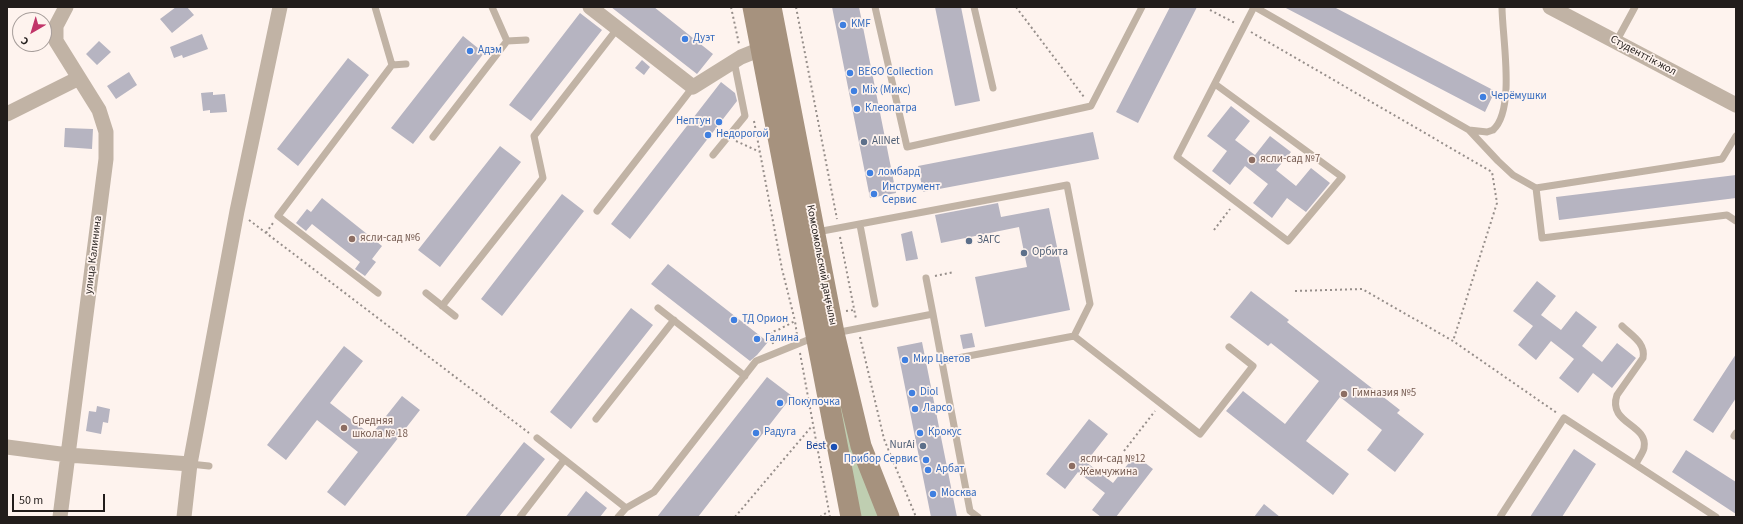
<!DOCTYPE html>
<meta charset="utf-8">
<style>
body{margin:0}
#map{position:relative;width:1743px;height:524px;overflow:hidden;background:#fef3ee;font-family:"Source Sans 3",sans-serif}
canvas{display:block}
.frame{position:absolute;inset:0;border:8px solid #221d1b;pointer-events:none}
.north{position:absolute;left:12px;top:12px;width:40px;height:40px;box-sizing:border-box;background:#fef3ee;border:1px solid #a69d9a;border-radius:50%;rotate:218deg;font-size:11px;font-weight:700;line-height:16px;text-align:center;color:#221d1b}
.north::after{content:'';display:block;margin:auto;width:14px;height:18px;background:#c13569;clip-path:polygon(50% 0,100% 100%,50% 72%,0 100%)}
.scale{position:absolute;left:12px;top:494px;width:93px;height:18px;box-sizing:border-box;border:2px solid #221d1b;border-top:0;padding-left:5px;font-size:12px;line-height:14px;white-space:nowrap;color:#221d1b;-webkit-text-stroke:3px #fef3ee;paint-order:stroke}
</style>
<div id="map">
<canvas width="1743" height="524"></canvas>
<div class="frame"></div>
<div class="north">С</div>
<div class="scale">50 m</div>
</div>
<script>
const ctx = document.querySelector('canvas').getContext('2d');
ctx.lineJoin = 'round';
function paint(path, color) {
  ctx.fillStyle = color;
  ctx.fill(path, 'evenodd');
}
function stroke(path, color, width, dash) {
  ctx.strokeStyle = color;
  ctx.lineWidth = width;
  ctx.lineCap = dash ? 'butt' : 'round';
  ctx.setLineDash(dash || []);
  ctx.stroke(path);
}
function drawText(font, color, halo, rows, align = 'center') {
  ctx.font = font + ' "Source Sans 3",sans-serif';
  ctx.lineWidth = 3.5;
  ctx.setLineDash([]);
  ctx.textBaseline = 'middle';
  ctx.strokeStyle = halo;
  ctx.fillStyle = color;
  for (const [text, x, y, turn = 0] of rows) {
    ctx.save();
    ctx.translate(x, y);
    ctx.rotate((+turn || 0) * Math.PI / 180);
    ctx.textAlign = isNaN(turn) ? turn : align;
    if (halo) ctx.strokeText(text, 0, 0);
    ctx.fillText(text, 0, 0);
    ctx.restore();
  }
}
const green = new Path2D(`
 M822 323 882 517H859Z`);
const building = new Path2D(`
 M176 7H187L194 15 172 33 160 19Z
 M611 7H654L713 54 697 74Z
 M832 7H859L896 193 870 198Z
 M935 7H961L980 101 955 106Z
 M1170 7H1197L1138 123 1116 112Z
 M1284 7H1334L1495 91 1485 112Z
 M580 13 602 30 531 121 509 105Z
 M202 34 208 49 183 58 182 55 174 58 170 47Z
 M463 36 484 53 413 144 391 128Z
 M99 41 111 52 97 65 86 54Z
 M348 58 369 75 298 166 277 149Z
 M642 60 650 67 644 75 635 68Z
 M129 72 137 85 116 99 107 86Z
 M721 82 735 93 737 101 630 239 611 224Z
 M213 92V95L225 94 227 112 210 113V110L203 111 201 93Z
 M1231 106 1250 121 1235 140 1255 155 1270 136 1291 152 1276 170 1296 186 1311 168 1330 183 1306 212 1287 198 1272 218 1253 203 1268 184 1245 166 1230 185 1212 171 1227 151 1207 136Z
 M65 128 93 129 92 149 64 147Z
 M1093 132 1099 159 923 192 918 166Z
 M500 146 521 162 440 267 418 250Z
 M1736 175V198L1559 220 1556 197Z
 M562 194 584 211 502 316 481 299Z
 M322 198 382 246 372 259 376 262 365 276 355 269 360 262 312 224 306 231 296 223 307 209 311 212Z
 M998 203 1001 217 1049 208 1070 310 985 327 975 277 1027 267 1019 227 941 243 935 215Z
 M912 231 918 259 906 261 901 234Z
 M668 264 768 342 757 355 750 361 651 284Z
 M1537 281 1556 296 1541 315 1561 330 1576 311 1597 327 1582 346 1602 362 1617 343 1636 358 1612 388 1593 373 1578 393 1559 378 1574 359 1551 341 1536 360 1518 345 1533 326 1513 311Z
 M1251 291 1289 320 1287 322 1400 410 1397 413 1424 434 1395 472 1367 450 1382 430 1340 397 1306 441 1349 474 1333 495 1226 411 1243 391 1285 424 1319 381 1271 343 1268 346 1230 317Z
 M631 308 653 325 571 429 550 412Z
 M972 333 975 347 963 349 960 335Z
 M922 342 957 517H931L897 347Z
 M344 346 363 361 330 403 371 435 402 396 420 410 345 506 327 492 358 452 317 420 286 460 267 445Z
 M1736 354V398L1713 433 1693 420Z
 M767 377 792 396 698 517H657Z
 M97 406 110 409 108 423 103 422 101 434 86 431 89 411 96 412Z
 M1089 419 1108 434 1086 462 1113 483 1135 455 1153 469 1116 517H1101L1092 510 1105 493 1078 472 1065 489 1046 474Z
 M524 442 545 459 499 517H465Z
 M1574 449 1596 464 1562 517H1530Z
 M1686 450 1736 482V514L1672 472Z
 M586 491 607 508 600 517H566Z
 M1264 504 1280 517H1254Z`);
const path = new Path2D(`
 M731 7 739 44
 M796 7 837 219
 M1016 7 1084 97
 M1210 10 1235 23
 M1251 32 1492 172 1497 203 1453 341
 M754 121 782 269 795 321
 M736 141 760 152
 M249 220 529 433
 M1214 230 1230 209
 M266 233 273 223
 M840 237 856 319
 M935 276 954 272
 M1295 291 1362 289 1453 341 1557 413
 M846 311 854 310
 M860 337 884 439 916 517
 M773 344 771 332 778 330 795 321 797 335
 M800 353 830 517
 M1124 451 1155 411
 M735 517 812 426
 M820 517 829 511`);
const lane = new Path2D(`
 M375 7 392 65 278 216 378 293
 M875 7 907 147 1091 106 1142 7
 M974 7 993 88
 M1255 7 1469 130 1498 161 1513 175 1536 188
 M507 41 526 40
 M1616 42 1635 7
 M392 65 406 64
 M1215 84 1342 177 1288 241 1177 157 1254 7
 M1469 130 1487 132 1493 130C1516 110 1502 36 1502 7
 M1736 136 1722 159 1536 188 1542 238 1727 215 1736 221
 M433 137 507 41 492 7
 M713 155 745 116 734 61
 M597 211 693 87
 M860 225 875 304
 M817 232 1067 185 1090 304 1074 336 942 361
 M926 278 933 314
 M426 293 455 316
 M442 306 543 178 534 136 617 29
 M658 308 745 376
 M1622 326C1631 335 1646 343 1643 358L1617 395C1607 424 1649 424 1644 448 1643 453 1638 459 1636 464
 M835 333 933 314 970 511 978 517
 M1074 336 1200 434 1253 366 1229 347
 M596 419 674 320
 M1734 436 1736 433
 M537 438 626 508
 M190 464 209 466
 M520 517 564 460
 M618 517 626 508 654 492 756 361 815 337
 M1500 517 1564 418 1716 517`);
const street = new Path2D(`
 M590 7 693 87 741 57 761 49
 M1550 7 1736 105
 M7 114 79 78
 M7 447 68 455 190 464
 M60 517 106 159V132L99 110 56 41V26L66 7
 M184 517 190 464 237 211 280 7`);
const secondary = new Path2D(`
 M753 7 851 517
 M771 7 834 333 861 446 889 517`);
const markers = [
 [843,25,4,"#3f7fe0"],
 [685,39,4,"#3f7fe0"],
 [470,51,4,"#3f7fe0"],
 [850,73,4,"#3f7fe0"],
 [854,91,4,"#3f7fe0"],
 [1483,97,4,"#3f7fe0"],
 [857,109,4,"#3f7fe0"],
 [719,122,4,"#3f7fe0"],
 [708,135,4,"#3f7fe0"],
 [864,142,4,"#5c6f8a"],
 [1252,160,4,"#8d6e63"],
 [870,173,4,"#3f7fe0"],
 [874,194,4,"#3f7fe0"],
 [352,239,4,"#8d6e63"],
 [969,241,4,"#5c6f8a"],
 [1024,253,4,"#5c6f8a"],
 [734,320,4,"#3f7fe0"],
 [757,339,4,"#3f7fe0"],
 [905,360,4,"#3f7fe0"],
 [912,393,4,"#3f7fe0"],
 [1344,394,4,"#8d6e63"],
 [780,403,4,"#3f7fe0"],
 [915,409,4,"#3f7fe0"],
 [344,428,4,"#8d6e63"],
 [756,433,4,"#3f7fe0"],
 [920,433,4,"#3f7fe0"],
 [923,446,4,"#5c6f8a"],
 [834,447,4,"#1a4fb4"],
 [926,460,4,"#3f7fe0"],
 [1072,466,4,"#8d6e63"],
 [928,470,4,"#3f7fe0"],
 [933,494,4,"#3f7fe0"]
];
const shopNames = [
 ["KMF",851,25],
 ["Дуэт",693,39],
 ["Адэм",478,51],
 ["BEGO Collection",858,73],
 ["Mix (Микс)",862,91],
 ["Черёмушки",1491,97],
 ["Клеопатра",865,109],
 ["Нептун",711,122,"right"],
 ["Недорогой",716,135],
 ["ломбард",878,173],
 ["Инструмент",882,188],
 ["Сервис",882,201],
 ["ТД Орион",742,320],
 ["Галина",765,339],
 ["Мир Цветов",913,360],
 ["Diol",920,393],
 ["Покупочка",788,403],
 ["Ларсо",923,409],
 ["Радуга",764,433],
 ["Крокус",928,433],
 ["Прибор Cервис",918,460,"right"],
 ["Арбат",936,470],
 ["Москва",941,494]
];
const streetNames = [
 ["Студенттік жол",1643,56,28],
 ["улица Калинина",94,255,-83],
 ["Комсомольский даңғылы",821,265,79]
];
const serviceNames = [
 ["AllNet",872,142],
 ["ЗАГС",977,241],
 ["Орбита",1032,253],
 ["NurAi",915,446,"right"]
];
const educationNames = [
 ["ясли-сад №7",1260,160],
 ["ясли-сад №6",360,239],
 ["Гимназия №5",1352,394],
 ["Средняя",352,422],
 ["школа № 18",352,435],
 ["ясли-сад №12",1080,460],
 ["Жемчужина",1080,473]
];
const transitNames = [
 ["Best",826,447]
];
paint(green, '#bfceb1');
paint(building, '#b6b4c1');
stroke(path, '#968e8a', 2, [2, 3]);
stroke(lane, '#c1b3a5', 7);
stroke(street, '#c1b3a5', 15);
stroke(secondary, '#a6927e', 21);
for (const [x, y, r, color] of markers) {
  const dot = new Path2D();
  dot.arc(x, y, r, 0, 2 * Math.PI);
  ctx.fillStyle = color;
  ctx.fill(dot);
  stroke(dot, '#fef3ee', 1.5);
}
drawText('11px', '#366cbe', '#fef3ee', shopNames, 'left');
drawText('11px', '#221d1b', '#fef3ee', streetNames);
drawText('11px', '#4e5e75', '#fef3ee', serviceNames, 'left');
drawText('11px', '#785e54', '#fef3ee', educationNames, 'left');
drawText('11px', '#164399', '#fef3ee', transitNames, 'right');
</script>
